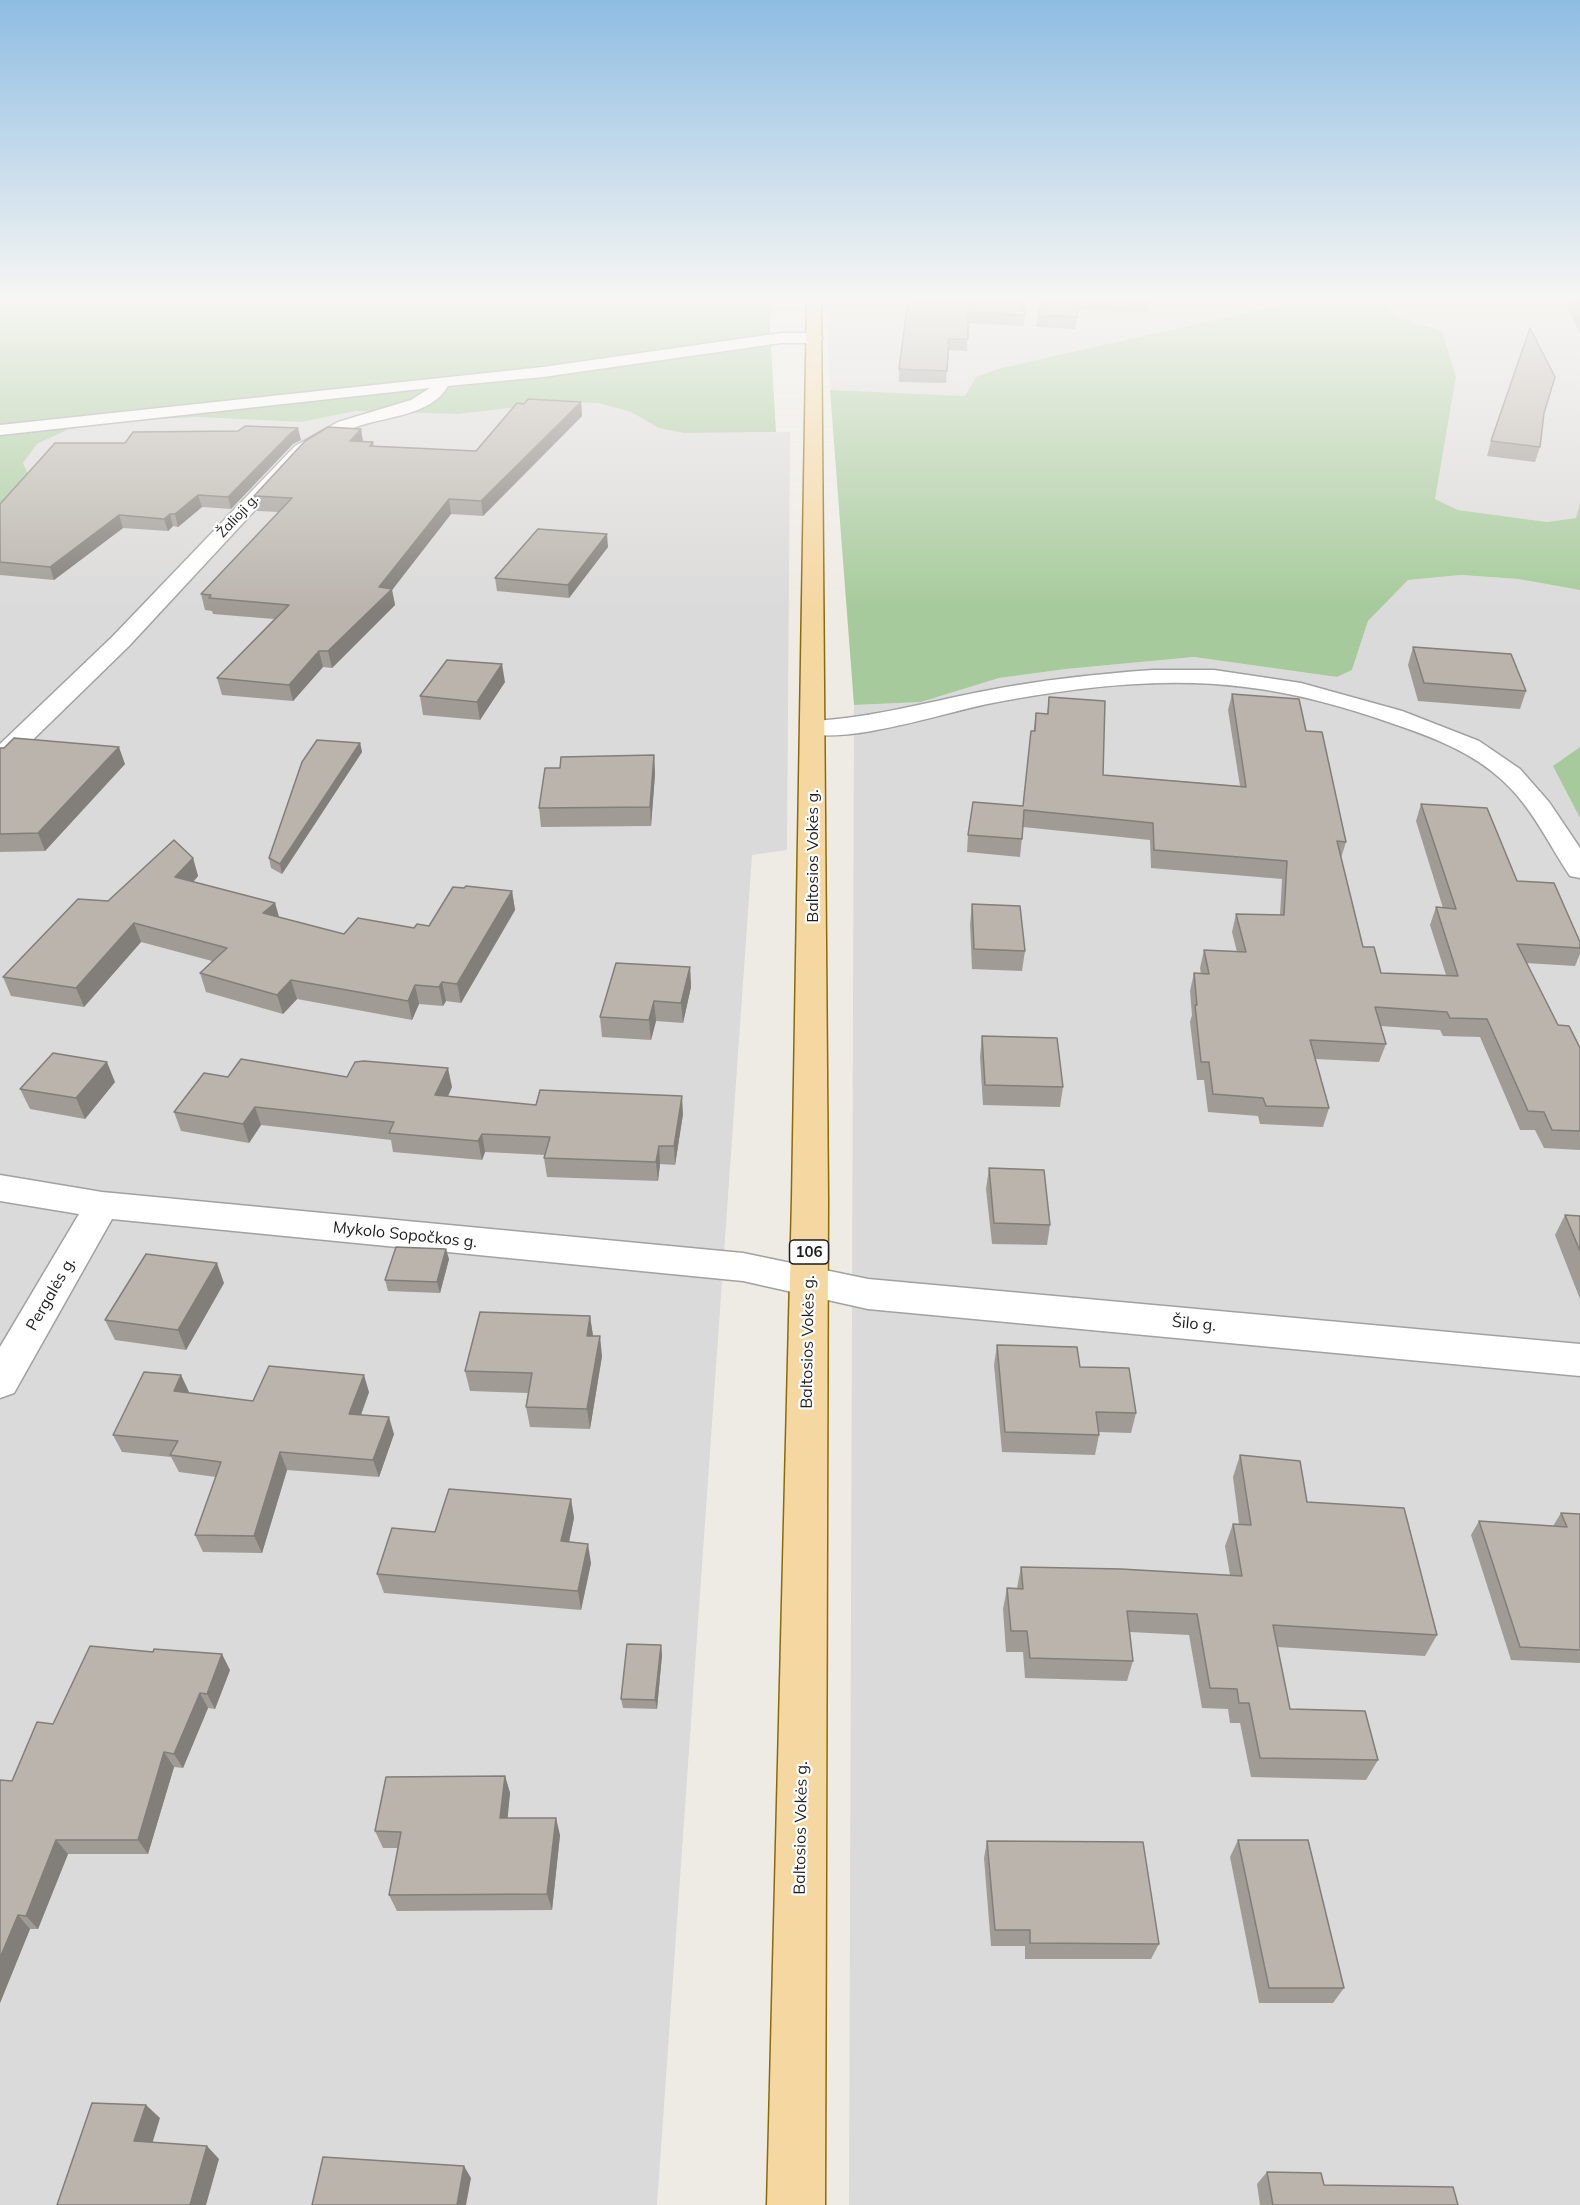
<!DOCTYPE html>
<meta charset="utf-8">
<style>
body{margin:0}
canvas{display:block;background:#eeebe4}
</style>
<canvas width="1580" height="2205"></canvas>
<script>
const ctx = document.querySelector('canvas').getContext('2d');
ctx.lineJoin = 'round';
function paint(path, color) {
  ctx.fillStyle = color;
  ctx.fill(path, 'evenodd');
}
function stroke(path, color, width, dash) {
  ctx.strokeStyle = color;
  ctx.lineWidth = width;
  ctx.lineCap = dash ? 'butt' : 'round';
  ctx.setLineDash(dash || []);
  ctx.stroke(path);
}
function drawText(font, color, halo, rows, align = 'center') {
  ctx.font = font + ' Mulish,sans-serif';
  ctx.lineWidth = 4.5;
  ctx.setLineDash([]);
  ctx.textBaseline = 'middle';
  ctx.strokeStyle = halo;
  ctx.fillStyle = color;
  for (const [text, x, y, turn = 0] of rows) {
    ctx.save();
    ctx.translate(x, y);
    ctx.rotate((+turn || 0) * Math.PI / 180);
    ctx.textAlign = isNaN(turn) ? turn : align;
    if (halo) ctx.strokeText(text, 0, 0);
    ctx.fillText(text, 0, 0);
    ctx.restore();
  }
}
const residential = new Path2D(`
 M826 300H1304L1001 368 976 377 965 396 830 390Z
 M1386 300H1580V503L1576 518 1547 522 1458 510 1435 499 1456 377 1442 331 1395 317Z
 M564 402 598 403 631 412 659 428 684 433 790 432 787 850 752 855 657 2205H0V520L33 486 23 463 37 444 68 429 127 421 197 417 301 422 356 411 458 414Z
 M1461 575 1518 579 1580 590V747L1554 766 1580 818V2205H849L854 705 921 702 999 678 1066 669 1194 657 1337 677 1352 670 1368 621 1408 580Z`);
const forest = new Path2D(`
 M0 300H771L770 329 776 432 684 433 659 428 631 412 598 403 564 402 458 414 356 411 301 422 197 417 127 421 69 429 37 444 23 463 33 486 0 520Z
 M1304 300H1386L1395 317 1442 331 1456 377 1435 499 1458 510 1547 522 1576 518 1580 503V590L1518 579 1461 575 1408 580 1368 621 1352 670 1337 677 1194 657 1066 669 999 678 921 702 854 705 830 390 965 396 976 377 1001 368Z
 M1580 747V818L1553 766Z`);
const minor = new Path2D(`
 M781 333H815L823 338 815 343H781L543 377 448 386C431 416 386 416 356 427 339 433 323 443 307 454L129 646 9 763 0 765V744L113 636 295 446 338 422 411 400 430 388 0 435V425L543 367Z
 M1153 670H1214L1301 683 1402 711 1479 741 1520 769 1549 802 1580 848V878L1570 876C1548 843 1532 807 1502 780 1472 752 1432 737 1394 724 1346 707 1296 693 1245 687 1160 676 1070 688 987 704 940 714 850 744 804 733L801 728 804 723 813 721C872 718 927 702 985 691 1040 680 1097 674 1153 670Z
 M0 1175 102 1192 743 1253 868 1279 1580 1344V1376L868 1309 743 1281 112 1219 14 1393 0 1398V1347L79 1214 0 1201Z`);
const primary = new Path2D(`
 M807 300H821L828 1198 825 2205H767L792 1198Z`);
const wall = new Path2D(`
 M1042 300H1149L1147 312 1078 310 1075 329 1036 327 1038 315Z
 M1564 300H1580V334Z
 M912 307 1025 315 1024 326 968 323 967 351 948 350 946 383 899 382V369Z
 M581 402 582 416 483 516 451 514 392 590 395 605 332 668 323 667 293 701 222 695 217 678 274 619 213 614 212 611 205 610 201 594 279 512 257 511 254 496 361 429 363 441 373 442 374 446 476 451 524 404Z
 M301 440 293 444 231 509 202 507 178 527 173 526 168 531 123 528 54 580 0 575V504Z
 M1491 441 1540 447 1535 462 1487 456Z
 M608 547 569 598 497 591 495 578Z
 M1413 647 1526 691 1520 709 1418 701 1408 665Z
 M505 682 480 720 423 715 420 696Z
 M1232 694 1306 731 1346 842 1341 858 1363 947 1381 973 1446 975 1430 925 1436 907 1443 908 1416 821 1421 804 1517 881 1580 942V954L1575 966 1526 963 1558 1025 1580 1048V1150L1544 1148 1535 1130H1520L1480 1037 1443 1036 1440 1030 1380 1026 1386 1044 1379 1062 1315 1059 1329 1108 1323 1127 1260 1124 1258 1116 1208 1112 1204 1080H1197L1190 1022 1192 1015 1190 991 1194 973 1201 974 1200 968 1204 950 1237 952 1232 932 1236 914 1280 915 1282 879 1151 868 1150 840 1023 827 1020 857 967 852 968 835 1023 806 1036 713 1047 714 1049 697 1103 775 1240 786 1228 710Z
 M360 743 362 752 282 874 271 868 269 858Z
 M0 748 125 764 45 851 0 852Z
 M654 755 655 774 651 826 541 827 539 808 560 768Z
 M193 858 198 876 193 882 275 903 279 917 344 934 429 926 464 888 512 891 515 910 461 1003 446 1001 443 1006 419 1004 412 1020 297 999 283 1014 206 992 200 973 212 961 141 942 84 1007 11 996 3 977 108 901Z
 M972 904 1025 951 1022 971 972 969 970 924Z
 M690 967 691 987 683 1023 656 1021 651 1040 602 1037 600 1017Z
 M982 1036 1063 1087 1060 1107 983 1105 980 1057Z
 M228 1077H347L452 1087 448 1097 536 1105 683 1114 675 1165 660 1164 658 1181 547 1177 544 1158 545 1155 485 1152 482 1160 393 1152 391 1140 261 1125 249 1143 181 1131 174 1112Z
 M115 1082 85 1119 30 1109 20 1089Z
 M989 1168 1050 1225 1047 1245 992 1244 986 1189Z
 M1565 1215 1580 1216V1299L1555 1235Z
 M449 1259 440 1293 388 1291 385 1280Z
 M224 1283 186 1350 115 1340 105 1320Z
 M590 1316 593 1336 602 1356 590 1429 530 1427 526 1407 528 1393 470 1391 465 1371Z
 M997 1345 1080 1367 1136 1413 1131 1433 1099 1432V1435L1095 1455 1002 1452 994 1365Z
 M181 1375 189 1393 253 1401 369 1392 361 1415 394 1434 379 1477 287 1470 262 1553 203 1552 195 1535 216 1477 179 1472 171 1457 122 1452 113 1435Z
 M1240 1455 1307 1502 1437 1635 1425 1656 1277 1647 1290 1709 1378 1760 1366 1780 1251 1777 1240 1723H1230L1228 1709 1202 1708 1189 1635 1130 1632 1133 1661 1127 1681 1025 1678 1023 1652H1006L1003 1609 1007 1588H1017L1021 1567 1230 1575 1225 1546 1233 1524H1239L1233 1477Z
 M571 1499 574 1518 569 1542 591 1563 581 1610 384 1593 377 1574 435 1532Z
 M1561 1513 1580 1514V1663L1511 1660 1471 1535 1479 1521 1553 1526Z
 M661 1645 662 1655 657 1709 623 1708 621 1699Z
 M230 1670 215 1709 208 1708 183 1768 174 1767 148 1854H68L38 1929H30L0 2003 12 1781 53 1724Z
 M505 1776 510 1793 507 1818 560 1835 552 1910 397 1911 389 1895 398 1848H383L375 1831Z
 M1238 1840 1344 1988 1333 2003H1259L1230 1857Z
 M987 1841 1159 1944 1151 1959H1025V1946H991L984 1858Z
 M1267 2172 1324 2185 1458 2205H1260L1257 2184Z`);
const shadedWall = new Path2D(`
 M581 402 582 416 483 516 481 501Z
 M298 428 301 440 293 444 231 509 228 497 291 433Z
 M361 429 363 443 350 441Z
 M198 495 202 507 178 527 175 514Z
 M449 499 451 514 392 590 395 605 332 668 328 651Z
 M170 514 173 526 168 531 164 519Z
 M119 515 123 528 54 580 50 567Z
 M607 534 608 547 569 598 568 585Z
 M319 651 323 667 293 701 289 685Z
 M502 664 505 682 480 720 477 702Z
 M360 743 362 752 282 874 280 864Z
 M119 747 125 764 45 851 38 833Z
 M654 755 655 774 651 826 650 807Z
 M193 858 198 876 181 896 175 877Z
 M512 891 515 910 461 1003 457 984Z
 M275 903 280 921 263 913Z
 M134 923 141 942 84 1007 76 988Z
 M690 967 691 987 683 1023 681 1003Z
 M291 980 297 999 283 1014 277 995Z
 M442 982 446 1001 443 1006 439 987Z
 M415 985 419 1004 412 1020 408 1001Z
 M654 1001 656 1021 651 1040 649 1020Z
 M107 1062 115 1082 85 1119 76 1098Z
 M448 1068 452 1087 439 1114 435 1095Z
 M682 1096 683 1114 675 1165 674 1146Z
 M255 1107 261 1125 249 1143 243 1124Z
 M482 1134 485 1152 482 1160 478 1141Z
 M659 1146 660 1164 658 1181 656 1162Z
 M446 1249 449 1259 440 1293 437 1282Z
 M217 1263 224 1283 186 1350 178 1330Z
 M590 1316 593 1336H587Z
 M600 1336 602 1356 590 1429 587 1409Z
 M181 1375 189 1392 182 1408 174 1391Z
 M364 1375 369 1392 355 1431 349 1414Z
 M389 1417 394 1434 379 1477 373 1460Z
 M280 1452 287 1470 262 1553 254 1536Z
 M571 1499 574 1518 565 1561 561 1541Z
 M588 1544 591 1563 581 1610 578 1591Z
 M661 1645 662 1655 657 1709 655 1700Z
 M222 1654 230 1670 215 1709 207 1694Z
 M200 1693 208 1708 183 1768 174 1754Z
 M164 1752 174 1767 148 1854 138 1840Z
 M505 1776 510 1793 506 1835 500 1818Z
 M556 1818 560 1835 552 1910 547 1894Z
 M56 1840 68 1854 38 1929 26 1916Z
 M18 1915 30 1929 0 2003V1958Z
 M146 2105 160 2118 149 2154 134 2141Z
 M207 2146 219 2159 206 2205H190Z
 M464 2166 471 2178 466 2205H457Z`);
const building = new Path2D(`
 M915 300H1022L1025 315 968 312V339H949L947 371 899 369 907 307H912Z
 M1042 300H1079L1077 317 1038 315Z
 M1577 300H1580V307Z
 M1530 328 1555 377 1544 413 1540 447 1491 441Z
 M528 399 581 402 481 501 449 499 379 587 392 589 328 651H319L289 685 217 678 289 605 209 598 211 595 201 594 292 498 254 496 305 441 328 427 361 429 350 441 373 442 370 446 476 451 517 403 524 404Z
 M245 426 298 428 291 433 228 497 198 495 175 514H170L164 519 119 515 50 567 0 562V504L55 443H125L133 432 238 431Z
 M538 529 607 534 568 585 495 578Z
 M1413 647 1511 654 1526 691 1424 683Z
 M447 660 502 664 477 702 420 696Z
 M1232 694 1299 699 1306 731 1322 732 1346 842 1337 841 1363 947H1374L1381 973 1458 976 1436 907 1456 909 1421 804 1487 808 1517 881 1554 883 1580 942V948L1517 944 1558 1025 1569 1026 1580 1048V1131L1552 1130 1544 1112 1528 1111 1487 1019 1450 1018 1447 1012 1375 1007 1386 1044 1310 1040 1329 1108 1266 1106 1263 1098 1213 1094 1209 1062H1201L1195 1005H1197L1194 973 1209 974 1204 950 1246 952 1236 914 1284 915 1287 861 1154 850 1153 823 1024 810 1022 839 968 835 973 802 1023 806 1031 731H1035L1036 713 1048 714 1049 697 1105 701 1103 775 1246 787Z
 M14 738 119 747 38 833 0 834V748H4Z
 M317 740 360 743 280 864 269 858 302 762Z
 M654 755 650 807 539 808 545 768H560L561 757Z
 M174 840 193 858 175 877 275 903 263 913 344 934 358 918 414 928 417 924 429 926 453 887 464 888 466 886 512 891 457 984 442 982 439 987 415 985 408 1001 291 980 277 995 200 973 227 948 134 923 76 988 3 977 78 899 108 901Z
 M972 904 1020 906 1025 951 974 949Z
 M616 963 690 967 681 1003 654 1001 649 1020 600 1017Z
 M982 1036 1057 1038 1063 1087 985 1085Z
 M53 1053 107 1062 76 1098 20 1089Z
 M241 1059 347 1077 355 1062 364 1061 448 1068 435 1095 536 1105 540 1090 682 1096 674 1146H659L656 1162 544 1158 550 1137 482 1134 478 1141 389 1133 394 1122 255 1107 243 1124 174 1112 204 1073 228 1077Z
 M989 1168 1044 1170 1050 1225 994 1223Z
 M1565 1215 1580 1216V1251Z
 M396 1247 446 1249 437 1282 385 1280Z
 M146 1254 217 1263 178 1330 105 1320Z
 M480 1312 590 1316 587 1336H600L587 1409 526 1407 532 1373 465 1371Z
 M997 1345 1077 1347 1080 1367 1129 1368 1136 1413 1096 1412 1099 1435 1005 1432Z
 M269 1366 364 1375 349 1414 389 1417 373 1460 280 1452 254 1536 195 1535 221 1462 170 1455 178 1441 113 1435 144 1372 181 1375 174 1391 253 1401Z
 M1240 1455 1300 1461 1307 1502 1404 1508 1437 1635 1273 1625 1290 1709 1365 1711 1378 1760 1260 1758 1249 1703H1239L1237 1689 1210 1688 1197 1614 1127 1611 1133 1661 1030 1658 1027 1631H1011L1007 1588 1023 1589 1021 1567 1121 1569 1242 1576 1233 1524 1251 1525Z
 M449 1489 571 1499 561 1541 588 1544 578 1591 377 1574 392 1528 435 1532Z
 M1561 1513 1580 1514V1650L1520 1647 1479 1521 1567 1527Z
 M627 1644 661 1645 655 1700 621 1699Z
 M90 1646 153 1652 154 1649 222 1654 207 1694 200 1693 174 1754 164 1752 138 1840H56L26 1916 18 1915 0 1958V1780L12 1781 37 1722 53 1724Z
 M505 1776 500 1818H556L547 1894 389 1895 401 1832 375 1831 386 1777Z
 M1238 1840H1308L1344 1988H1269Z
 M987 1841 1143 1842 1159 1944 1030 1943V1930H995Z
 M92 2103 146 2105 134 2141 207 2146 190 2205H57Z
 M323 2157 464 2166 457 2205H312Z
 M1267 2172 1321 2173 1324 2185 1453 2187 1458 2205H1273Z`);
const farStreetnames = [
 ["Žalioji g.",238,516,-47]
];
const shields = [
 [809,1252,39]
];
const shieldNames = [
 ["106",809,1252]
];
const streetNames = [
 ["Baltosios Vokės g.",813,856,-90],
 ["Mykolo Sopočkos g.",405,1235,6],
 ["Pergalės g.",51,1294,-60],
 ["Šilo g.",1194,1324,5],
 ["Baltosios Vokės g.",808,1342,-89],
 ["Baltosios Vokės g.",801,1828,-89]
];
paint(residential, '#dbdada');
paint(forest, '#a6ca9b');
stroke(minor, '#a1a1a1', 3);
stroke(primary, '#8c6a0a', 3);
paint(minor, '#fff');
paint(primary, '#f5d7a1');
paint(wall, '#a09b95');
paint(shadedWall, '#827e79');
paint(building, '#bab4ad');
stroke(building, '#827e79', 1.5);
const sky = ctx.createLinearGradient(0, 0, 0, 609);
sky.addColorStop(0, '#8ebde2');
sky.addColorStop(0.49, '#f7f6f3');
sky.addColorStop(1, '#f7f6f300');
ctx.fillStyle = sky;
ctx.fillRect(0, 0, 1580, 609);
drawText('14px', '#1d1d1d', '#fff', farStreetnames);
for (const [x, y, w] of shields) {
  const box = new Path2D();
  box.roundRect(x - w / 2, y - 12, w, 24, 4.5);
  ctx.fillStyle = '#fff';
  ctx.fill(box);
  stroke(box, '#1d1d1d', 1.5);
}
drawText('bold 15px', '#1d1d1d', null, shieldNames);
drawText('16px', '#1d1d1d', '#fff', streetNames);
</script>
